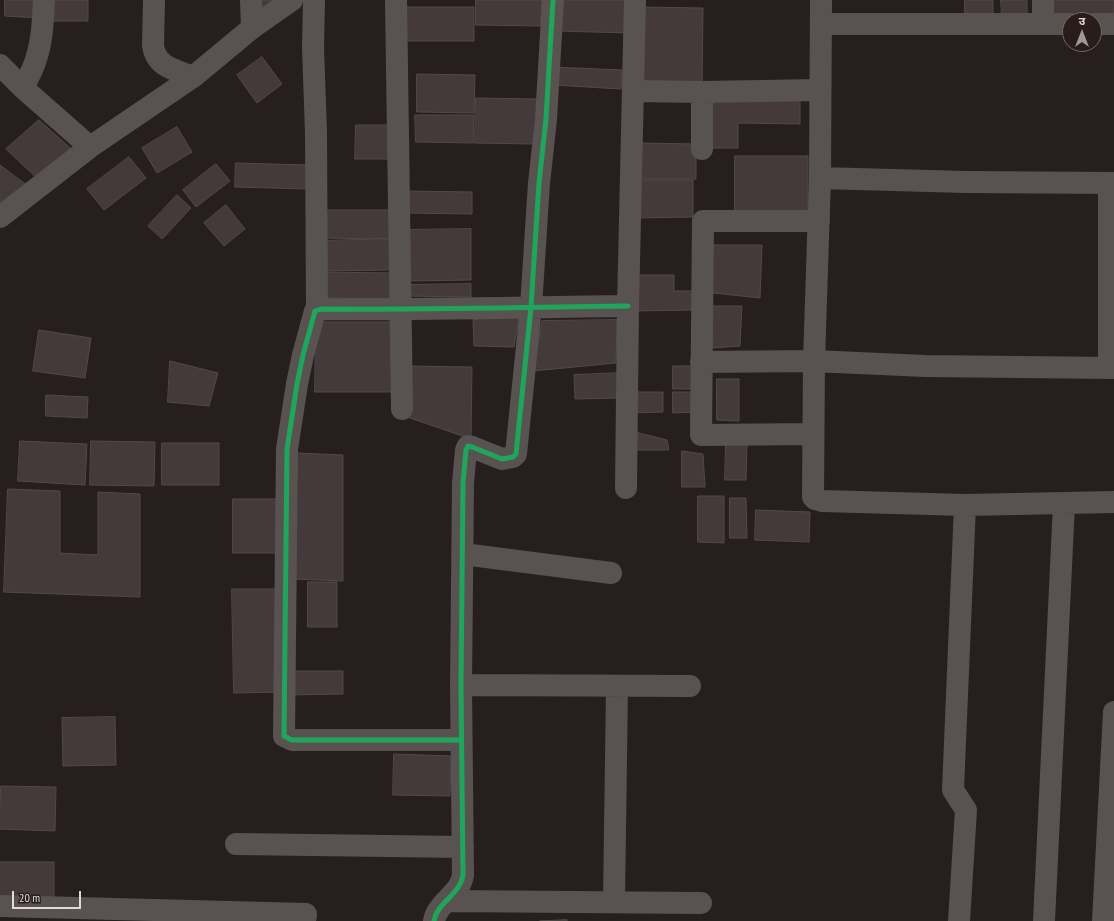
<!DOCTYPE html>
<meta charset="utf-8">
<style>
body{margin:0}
#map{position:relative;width:1114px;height:921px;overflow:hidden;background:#261f1e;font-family:"PT Sans Narrow","Noto Sans Devanagari",sans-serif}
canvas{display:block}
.north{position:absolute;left:1062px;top:12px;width:40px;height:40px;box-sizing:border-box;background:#291d1b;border:1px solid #736867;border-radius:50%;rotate:0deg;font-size:11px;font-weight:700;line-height:16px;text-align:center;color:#e2d9d8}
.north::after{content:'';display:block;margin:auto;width:14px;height:18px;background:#a09897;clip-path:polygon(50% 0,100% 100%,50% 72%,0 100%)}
.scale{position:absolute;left:12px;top:891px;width:69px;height:18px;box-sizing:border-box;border:2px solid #e2d9d8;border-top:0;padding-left:5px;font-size:12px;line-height:14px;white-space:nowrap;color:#e2d9d8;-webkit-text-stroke:3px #291d1b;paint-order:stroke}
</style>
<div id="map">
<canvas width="1114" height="921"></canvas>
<div class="north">उ</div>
<div class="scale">20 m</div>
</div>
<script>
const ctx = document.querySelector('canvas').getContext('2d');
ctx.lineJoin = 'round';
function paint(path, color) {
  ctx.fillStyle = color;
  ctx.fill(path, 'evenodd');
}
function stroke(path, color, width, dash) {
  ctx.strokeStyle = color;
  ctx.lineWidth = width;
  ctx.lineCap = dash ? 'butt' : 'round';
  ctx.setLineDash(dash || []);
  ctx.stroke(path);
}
const building = new Path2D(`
 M5 0H40L39 18 5 16Z
 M48 0H88V21H48Z
 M256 0H276L257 11Z
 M476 0H542L540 26 476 25Z
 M558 0H631L630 33 557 31Z
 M965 0H993V14L965 13Z
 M1001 0H1027V15L1002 16Z
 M1046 0H1114V16H1047Z
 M404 7H474V41H404Z
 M638 7 703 8 702 90 637 89Z
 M262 57 282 84 257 103 237 75Z
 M553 67 622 70 621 89 552 85Z
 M417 74 475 75 474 113 417 112Z
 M476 98 538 99 534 144 475 143Z
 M800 99V124L738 123V148H710L713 101Z
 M415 115H474L473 143 416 142Z
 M39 120 76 153 41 182 6 149Z
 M356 125H388V159H355Z
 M177 127 192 152 157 173 142 148Z
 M638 143 696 144V179H637Z
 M735 156H808V218H735Z
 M129 157 146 178 104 210 87 189Z
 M236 163 307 165 306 189 235 187Z
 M216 164 230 181 196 207 183 190Z
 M0 165 28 186 0 208Z
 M635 180H693V217L635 218Z
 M404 191 472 192V214L404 213Z
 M177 195 191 208 162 239 148 226Z
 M226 205 245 229 224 246 204 223Z
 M320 210H389L390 239 319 238Z
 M471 229V280L404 281 403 230Z
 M390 239V270L321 271V241Z
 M711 245H762L760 298 713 293Z
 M321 272 391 273V299L322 298Z
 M631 275H674V291H696V310L631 311Z
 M471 284V297L405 296V285Z
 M713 306H742L740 346 713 348Z
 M519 318 514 347 474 346 473 320Z
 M617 320 616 363 533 371 542 321Z
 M316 322H393L392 392H315Z
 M39 330 91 338 85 378 33 371Z
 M170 361 218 373 209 406 168 402Z
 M407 366 472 367 471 439 407 417Z
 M673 366H696V389H673Z
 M621 373 622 398 575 399 574 375Z
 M717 379H739V421L717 420Z
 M634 392H663V412L634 413Z
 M673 392H695L696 412 673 413Z
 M46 395 88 397 87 418 46 416Z
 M635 432 667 440 669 450H635Z
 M20 441 87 444 85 485 18 481Z
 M91 441 155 442 154 486 90 485Z
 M162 443H219V485H162Z
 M726 443 747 444 746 480H725Z
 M682 451 703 454 705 487H682Z
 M296 453 343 455V581L292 579Z
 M8 489 60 491V553L98 555V492L140 494V597L4 592Z
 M698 496H724V543L698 542Z
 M730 498H746L747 538H730Z
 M233 499H282V553H233Z
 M756 510 810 512 809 542 755 540Z
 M308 582H337V627H308Z
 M232 589H281L282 692 234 693Z
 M288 671H343V694L288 695Z
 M115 717 116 765 63 766 62 718Z
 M394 754 451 756 450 796 393 795Z
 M1 786 56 787 55 831 0 829Z
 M0 862H54V898L0 897Z
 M567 920V921H540Z`);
const minor = new Path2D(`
 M154 0 153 45C155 67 176 70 193 77
 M251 0 252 28
 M314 0 313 47 316 133 317 310
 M396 0 402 409
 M821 0 820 178 814 361 813 497 815 499 822 501 965 505 1114 502
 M1043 0V24
 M821 24H1070
 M1094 24H1114
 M0 65 23 88 90 147
 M23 88C27 80 31 73 34 65 42 45 43 22 44 0
 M633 91 702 92 820 90
 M702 92V149
 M820 178 966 182 1114 183
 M0 217 90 147 193 77 252 28 292 0
 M701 362 814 361 925 366 1114 368
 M1109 368V184
 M813 434 701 435 703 221H819
 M626 488 628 306 635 0
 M463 554 611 573
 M461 685 690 686
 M461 740H292L284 736 287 449 297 384 303 355 315 311 321 309C423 310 526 307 628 306
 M236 844 463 847
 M446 901 701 903
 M614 902 617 686
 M0 906 306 914 305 921
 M434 921C437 902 460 895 463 875L461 685 463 483 466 450 468 446 472 447 502 459 513 457 516 454 531 307 539 183 546 119 553 0
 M959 921 966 810 953 790 965 505
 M1044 921 1064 504
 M1103 921 1114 712`);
const cycleway = new Path2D(`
 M461 740H292L284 736 287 449 297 384 303 355 315 311 321 309C423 310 526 307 628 306
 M434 921C437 902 460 895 463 875L461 685 463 483 466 450 468 446 472 447 502 459 513 457 516 454 531 307 539 183 546 119 553 0`);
paint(building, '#443a3b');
stroke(building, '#514a4a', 1);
stroke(minor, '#585350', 22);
stroke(cycleway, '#20a55d', 5);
</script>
